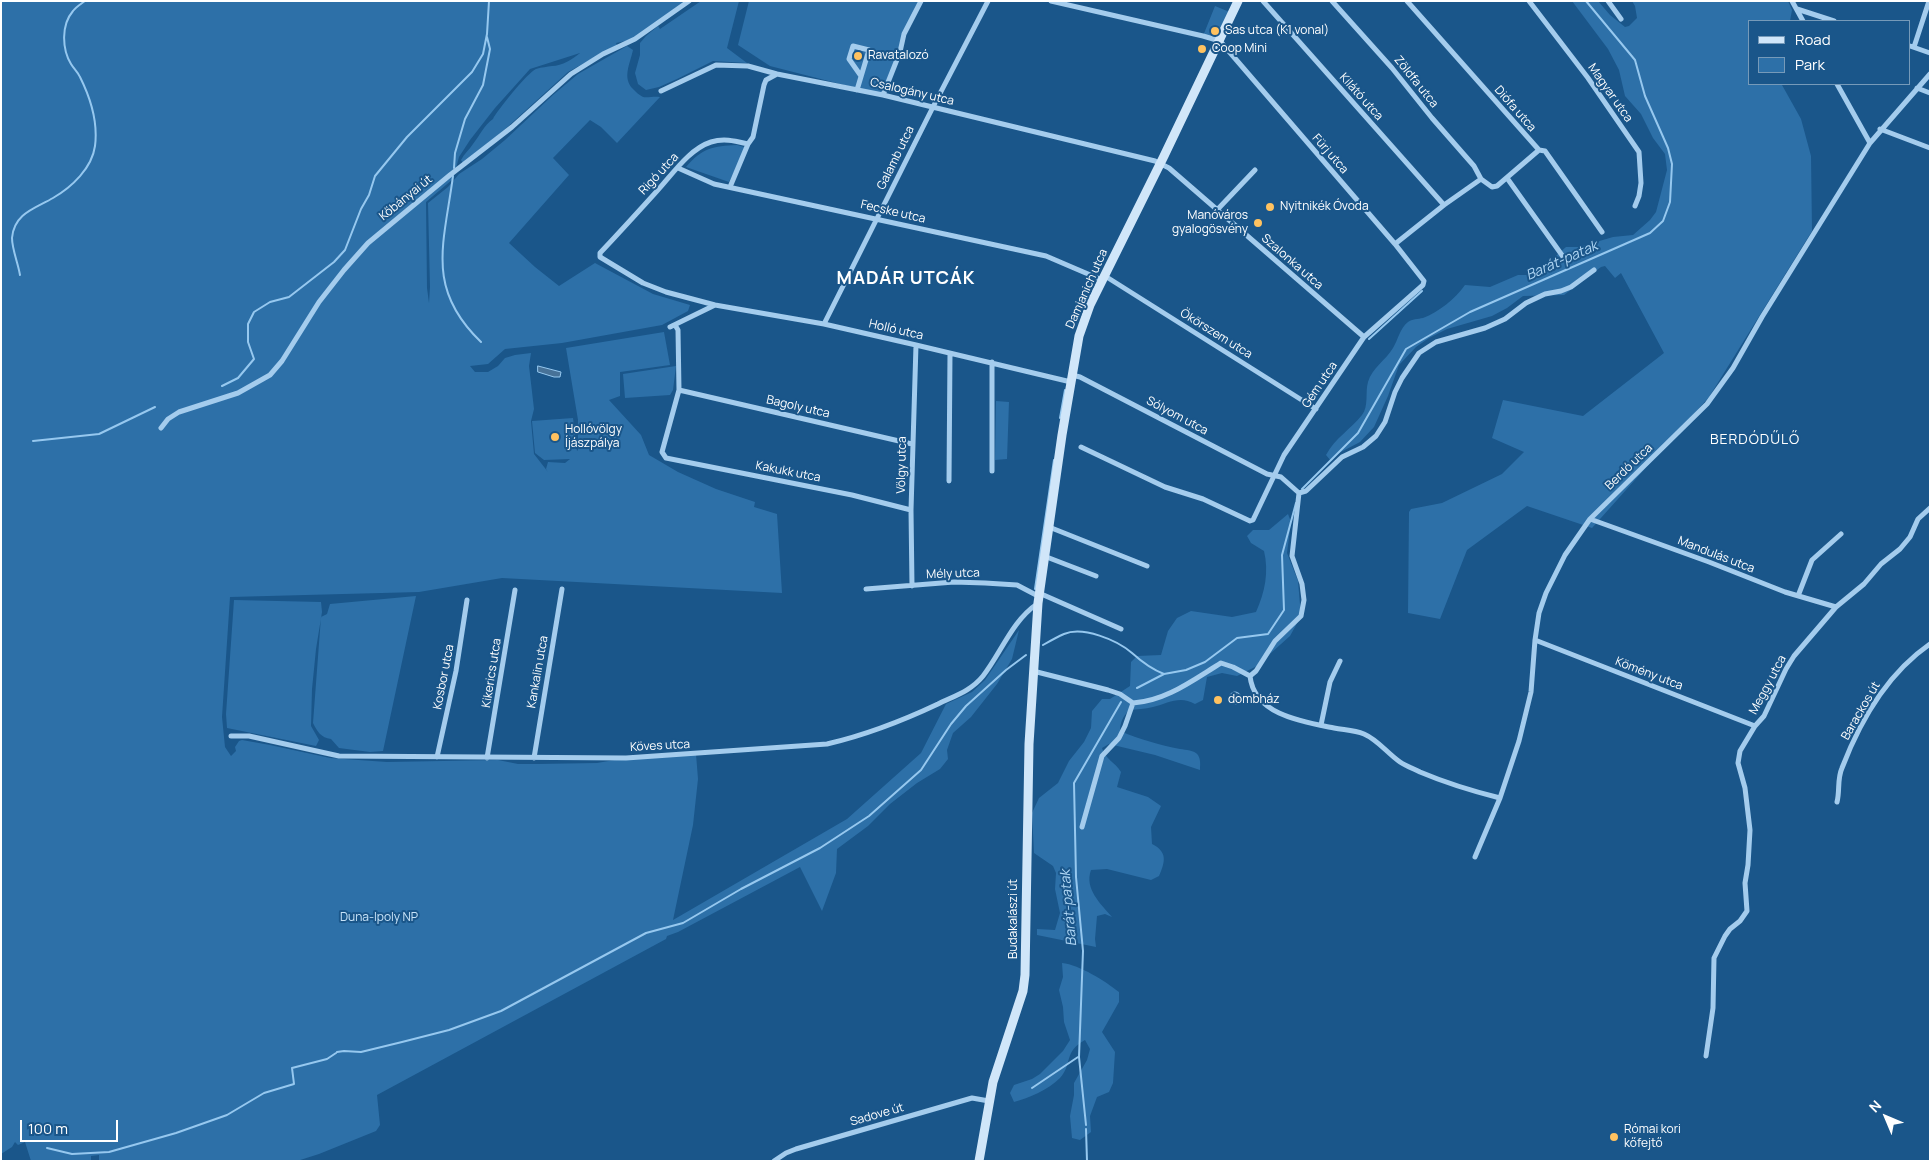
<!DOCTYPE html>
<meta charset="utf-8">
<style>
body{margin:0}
#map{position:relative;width:1931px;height:1162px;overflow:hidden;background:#1a568a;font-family:Manrope,sans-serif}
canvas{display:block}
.frame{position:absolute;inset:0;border:2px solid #fff;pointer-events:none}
.legend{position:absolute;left:1748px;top:20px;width:162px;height:65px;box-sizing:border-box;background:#1a568a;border:1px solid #769ab9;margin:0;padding:6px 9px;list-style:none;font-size:15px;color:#fff}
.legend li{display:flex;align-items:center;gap:10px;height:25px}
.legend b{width:25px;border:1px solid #769ab9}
.north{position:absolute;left:1861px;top:1092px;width:50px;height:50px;-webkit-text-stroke:4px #1a568a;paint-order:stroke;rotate:315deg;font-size:14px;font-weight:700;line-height:20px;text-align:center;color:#fff}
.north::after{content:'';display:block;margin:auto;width:18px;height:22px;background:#fff;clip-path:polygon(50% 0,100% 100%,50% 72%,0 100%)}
.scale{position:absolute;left:20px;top:1120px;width:98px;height:22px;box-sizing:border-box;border:2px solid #fff;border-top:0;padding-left:6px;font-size:15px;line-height:18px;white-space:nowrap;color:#fff;-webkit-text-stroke:4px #1a568a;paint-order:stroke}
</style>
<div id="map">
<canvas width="1931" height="1162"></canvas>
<div class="frame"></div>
<ul class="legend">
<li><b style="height:6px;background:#d0e6f9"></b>Road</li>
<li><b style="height:14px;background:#2d70a8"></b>Park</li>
</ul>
<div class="north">N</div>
<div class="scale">100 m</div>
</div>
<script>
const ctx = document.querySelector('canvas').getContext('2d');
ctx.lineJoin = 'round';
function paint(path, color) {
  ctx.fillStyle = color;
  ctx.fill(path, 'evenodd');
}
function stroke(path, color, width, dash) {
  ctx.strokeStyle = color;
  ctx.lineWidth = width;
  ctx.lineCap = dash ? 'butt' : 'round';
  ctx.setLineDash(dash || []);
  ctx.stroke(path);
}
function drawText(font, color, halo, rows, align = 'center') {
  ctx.font = font + ' Manrope,sans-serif';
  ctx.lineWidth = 4;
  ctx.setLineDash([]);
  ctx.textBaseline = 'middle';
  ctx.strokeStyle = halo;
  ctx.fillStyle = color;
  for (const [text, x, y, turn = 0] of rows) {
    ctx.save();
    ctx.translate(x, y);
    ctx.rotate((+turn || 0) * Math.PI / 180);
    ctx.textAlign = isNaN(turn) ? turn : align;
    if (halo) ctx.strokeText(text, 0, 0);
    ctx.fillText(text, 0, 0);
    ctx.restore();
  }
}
const green = new Path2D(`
 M1 1H689L635 39 616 43 617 45 568 72 503 131 463 163 461 160C464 154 469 150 473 144 480 135 484 125 493 119 496 112 528 72 536 69 542 67 547 67 552 66 562 66 573 59 580 53L530 69 495 108 470 140 459 157 453 179 426 202 427 288 429 303 430 287 428 203 448 187 459 174 482 159 505 140 553 95 578 74 627 46 633 50C630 64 622 78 633 89 636 92 639 95 643 97 648 98 654 96 660 97L617 143 601 127 590 120 553 158 569 175 509 243 535 267 559 286 595 263 653 294 690 305 688 311 662 325 562 343 505 349 488 364 470 366 475 372H488L498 366 505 358 515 355 531 353 529 366 534 409 531 421 534 454 548 472 546 469 548 462 565 463 570 459 544 460 535 453 532 421 573 418 577 451 578 450V420L566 348 664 332 670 365 620 372V396L609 400 641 435 649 455 678 472 716 489 755 502 754 507 777 514 782 593 502 578 419 592 230 597 222 717 225 747 231 756 236 751 235 747 239 741 242 740 270 745 330 758 387 762 498 760 518 764H538L597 763 626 758 696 754 698 779 693 825 673 920 847 819 921 753 946 704 972 692 985 680 1019 630 1012 659 997 684 971 717 953 733 947 750 948 759 940 769 917 783 890 804 868 826 837 849 836 873 822 911 800 867 678 932 667 936 666 939 377 1095 380 1125 376 1131 319 1154 297 1161H99V1155L91 1156V1161H31L25 1142 18 1145 15 1142 12 1147 1 1154Z
 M701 1H739L727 48 747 63 713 61 677 79 659 87 646 90 638 84 635 73 640 55V43L646 36 658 26 660 29Z
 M749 1H921L904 34 883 95 770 66 738 45Z
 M1572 1H1598L1610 15 1625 27 1629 26 1637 18 1635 6 1632 1H1788L1792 10 1790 21H1750V84H1779L1782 85 1801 119 1811 156 1812 231 1709 397 1592 528 1527 506 1467 550 1440 619 1408 613 1409 512 1411 509 1442 503 1502 474 1524 452 1492 438 1503 400 1583 416 1664 353 1621 273 1615 278 1605 266 1601 267 1564 295 1523 296 1507 308 1492 316 1447 329 1429 338 1416 347 1399 365 1388 396 1374 427 1360 442 1339 453 1331 461 1326 455C1335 438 1351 429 1362 415 1369 406 1365 392 1368 382 1372 368 1386 360 1393 348 1398 340 1400 328 1408 322 1412 319 1418 319 1423 318 1439 312 1455 299 1465 285L1490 287 1518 275H1534L1566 247H1579L1613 237 1633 235 1650 220 1656 212 1667 170 1665 154 1653 138 1641 114 1625 96 1619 70 1608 49Z
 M1215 6 1232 13 1220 41 1203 36Z
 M737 145 744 147 745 150 729 182 686 167C702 148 713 146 737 145Z
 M676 366 673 390 670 395 625 398 623 374Z
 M996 401 1009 402 1007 459 995 460Z
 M1288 514 1291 522 1287 553 1298 581 1301 616 1290 636 1262 661 1261 664 1237 676 1222 673 1207 677 1203 700 1195 704C1180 695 1168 703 1153 707 1145 709 1137 709 1129 710 1123 717 1120 722 1120 731 1139 739 1160 745 1180 749 1186 750 1194 750 1198 755 1201 760 1200 765 1200 770L1155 755 1109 744 1102 748C1105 759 1115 762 1121 772L1117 787 1148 797 1161 806 1151 827 1152 844C1168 852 1165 862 1159 876L1151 880 1107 869 1091 870C1084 889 1101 904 1112 917L1105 914 1097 916 1095 939 1096 947 1037 935V929L1055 930 1060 913 1055 889 1056 873 1053 866 1034 853 1032 813 1039 798 1058 783 1069 761 1084 742 1091 728 1092 711 1102 699H1110L1130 686 1131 662 1137 656 1161 655 1168 631 1177 618 1191 611 1232 617 1256 612C1265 592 1269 572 1264 551L1251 543 1247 536 1253 530H1269Z
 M416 596 383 751 370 752 339 748 331 739C321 738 317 731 313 723L321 617 327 614 330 604Z
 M234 600 321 602 322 612 316 649 312 689 311 726 319 740 316 746 227 728 226 714Z
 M1062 963C1080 965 1105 981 1119 992V1002L1102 1032 1115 1052 1113 1083 1109 1092 1097 1097 1090 1116 1091 1132 1080 1140 1072 1138 1070 1116 1074 1095V1083L1087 1060 1090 1049 1085 1040C1063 1052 1073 1064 1060 1078 1048 1090 1029 1098 1014 1102L1010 1093 1014 1085 1032 1079 1040 1074 1063 1051 1070 1040 1064 1022 1063 1007 1059 990 1063 977Z`);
const water = new Path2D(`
 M538 366 561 372 560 377H554L538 372Z
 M1229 698a6 6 0 1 1 12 0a6 6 0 1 1-12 0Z`);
const stream = new Path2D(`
 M454 168 455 153 465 119 483 85 490 49 487 37
 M453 176C444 244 425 288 481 342
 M20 275C18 263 12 249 12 238 14 213 36 208 53 198 72 187 92 168 95 146 98 123 90 97 80 77 78 72 74 69 71 64 62 49 61 25 73 11 76 7 81 4 85 1
 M1369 339 1422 291
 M222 386 238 378 254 359 248 342V324L254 312 270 302 289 297 334 262 345 250 361 209 369 195 375 176 407 137 472 72 483 54 487 34 489 1
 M1060 418 1065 390
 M33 441 99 434 155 407
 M1302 489 1358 433 1406 349 1470 312 1650 233 1663 221 1670 202 1672 164 1668 148 1645 96 1635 60 1586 1
 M1035 589 1054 460
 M1043 645C1050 641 1057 637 1064 634 1083 626 1117 640 1132 653 1142 662 1151 669 1164 674
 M1137 688 1164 674 1186 670 1205 662 1237 638 1268 634 1284 610 1282 555 1296 503
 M337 1052 344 1051 361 1052 402 1042 449 1030 501 1011 646 933 683 923 741 889 820 848 869 816 921 770 951 724 966 706 1006 670 1026 655
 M1032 1088 1078 1057
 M1086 1125 1079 1057 1083 951 1076 877 1074 783 1121 702
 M1086 1129 1087 1161
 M47 1148 72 1154 109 1152 176 1133 227 1115 264 1093 294 1084 292 1068 327 1059 336 1053`);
const street = new Path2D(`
 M1051 1 1203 36 1220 41 1395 244 1424 281 1423 285 1364 337 1284 455 1253 520 1250 521 1203 499 1165 487 1081 447
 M1263 1 1444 205
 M1332 1 1392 68 1432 118 1474 166 1481 179 1492 187 1497 186 1539 150
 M1407 1 1539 150 1545 151 1602 232
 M1529 1 1588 78 1639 152 1641 183 1639 196 1635 206
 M1608 1 1621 19
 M1792 1 1803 21
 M1797 9 1834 21
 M1910 46 1930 53
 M1914 47 1929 1
 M1837 84 1870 143
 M1917 88 1930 93
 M857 90 869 50 853 46 849 59 861 76
 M661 91 716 65 748 66 777 74 883 95 1155 161 1169 168 1364 337
 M883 95 900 52 904 34 921 1
 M1880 129 1930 148
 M748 144C735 141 724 138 711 142 689 149 672 175 657 191 638 212 619 233 600 253V257L643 283 666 292 715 305 824 324 916 345 1071 382
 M678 168 714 184 1046 256 1102 280
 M1507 178 1564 258
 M730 187 748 144 753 137 764 85 766 80 777 74
 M1217 210 1255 170
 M1395 244 1444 205 1481 179
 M1105 276 1316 409
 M824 324 933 107 988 1
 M675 325 678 330 679 390 662 452 666 458 852 495 911 510
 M670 327 715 305
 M992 362V471
 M1072 375 1080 377 1267 474 1281 477 1299 493
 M679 390 912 444
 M161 428 168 419 179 412 238 393 270 375 282 361 319 302 344 270 368 243 450 175 512 127 571 74 603 54 635 39 689 1
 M949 481 950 353
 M1299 493 1306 491 1342 457 1363 447 1376 436 1385 422 1395 392 1402 378 1419 353 1436 342 1485 328 1505 319 1526 303 1545 294 1561 291 1571 287 1594 270
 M1590 519 1709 562 1785 592 1836 607
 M1049 527 1147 566
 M1044 556 1096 576
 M912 586 911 510 916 345
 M866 589 954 582 985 583 1017 585 1038 596
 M1039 593 1121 629
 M1798 596 1812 560 1841 534
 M1535 640 1755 726
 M1033 671 1108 690 1120 694 1133 703
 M1250 676C1254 715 1303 722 1334 728 1344 730 1354 730 1364 734 1378 740 1387 753 1400 762 1406 766 1414 769 1420 772 1446 783 1472 791 1500 798
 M1250 676 1256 671 1275 641 1301 616 1304 600 1302 584 1292 556 1299 493
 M1133 703C1166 701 1193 680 1221 663L1233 667 1250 676
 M1321 725 1330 682 1340 661
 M231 736H249L339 756 626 758 827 744C866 735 902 721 938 704 954 696 971 691 983 676 1001 653 1012 621 1037 604
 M437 757 456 671 467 600
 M487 758 515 590
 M534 758 562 589
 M1837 802C1840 791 1837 779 1842 768 1860 721 1888 673 1930 644
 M1082 827 1102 756 1119 738 1125 726 1133 703
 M1475 857 1500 798 1519 741 1531 692 1535 640 1539 613 1546 593 1565 555 1590 519 1707 404 1733 368 1762 317 1870 143 1930 74
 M1706 1056 1713 1008 1714 958 1725 936 1730 929 1740 921 1747 911 1745 883 1748 865 1750 830 1745 788 1738 763 1740 751 1755 726 1764 716 1786 669 1794 656 1836 607 1864 584 1881 564 1900 549 1910 537 1918 519 1930 508
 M774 1161 786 1153 796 1149 972 1098 989 1101`);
const secondary = new Path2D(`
 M979 1161 993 1082 1023 991 1025 975 1029 744 1038 603 1062 435 1079 336 1090 305 1164 156 1238 1`);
const markers = [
 [1215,31,5,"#ffc260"],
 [1202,49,5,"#ffc260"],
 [858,56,5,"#ffc260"],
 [1270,207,5,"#ffc260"],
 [1258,223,5,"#ffc260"],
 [555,437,5,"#ffc260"],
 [1218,700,5,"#ffc260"],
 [1614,1137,5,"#ffc260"]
];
const poiNames = [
 ["Sas utca (K1 vonal)",1225,31],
 ["Coop Mini",1212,49],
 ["Ravatalozó",868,56],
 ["Nyitnikék Óvoda",1280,207],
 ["Manóváros",1248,216,"right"],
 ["gyalogösvény",1248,230,"right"],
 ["Hollóvölgy",565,430],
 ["Íjászpálya",565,444],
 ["dombház",1228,700],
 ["Római kori",1624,1130],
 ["kőfejtő",1624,1144]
];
const streetNames = [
 ["Zöldfa utca",1416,82,51],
 ["Csalogány utca",912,92,13],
 ["Magyar utca",1610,93,55],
 ["Kilátó utca",1361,97,48],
 ["Diófa utca",1515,109,49],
 ["Fürj utca",1330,154,49],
 ["Galamb utca",896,158,-64],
 ["Rigó utca",659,174,-47],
 ["Kőbányai út",406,198,-39],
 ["Fecske utca",893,212,13],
 ["Szalonka utca",1292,262,41],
 ["Damjanich utca",1087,289,-66],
 ["Holló utca",896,330,13],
 ["Ökörszem utca",1216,334,32],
 ["Gém utca",1320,385,-56],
 ["Bagoly utca",798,407,13],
 ["Sólyom utca",1177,416,28],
 ["Völgy utca",902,465,-89],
 ["Berdó utca",1629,467,-44],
 ["Kakukk utca",788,472,11],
 ["Mandulás utca",1716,555,21],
 ["Mély utca",953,574,-2],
 ["Kankalin utca",538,672,-80],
 ["Kikerics utca",492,673,-81],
 ["Kömény utca",1649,674,21],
 ["Kosbor utca",444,677,-79],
 ["Meggy utca",1768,685,-62],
 ["Barackos út",1861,711,-60],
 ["Köves utca",660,746,-3],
 ["Budakalászi út",1014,919,-90],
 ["Sadove út",877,1115,-16]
];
const parkNames = [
 ["Duna-Ipoly NP",379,918]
];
const waterNames = [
 ["Barát-patak",1562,261,-24],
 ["Barát-patak",1069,908,-95]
];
const neighbourhoodNames = [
 ["BERDÓDŰLŐ",1755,440]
];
const districtNames = [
 ["MADÁR UTCÁK",906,279]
];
paint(green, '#2d70a8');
paint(water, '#477298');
stroke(water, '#96c8ef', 1);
stroke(stream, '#96c8ef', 2);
stroke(street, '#a4cced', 5);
stroke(secondary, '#d0e6f9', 9);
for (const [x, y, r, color] of markers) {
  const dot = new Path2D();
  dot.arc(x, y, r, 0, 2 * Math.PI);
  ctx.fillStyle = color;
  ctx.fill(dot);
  stroke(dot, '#1a568a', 2);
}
drawText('12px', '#fff', '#1a568a', poiNames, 'left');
drawText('12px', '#fff', '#1a568a', streetNames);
drawText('12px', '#c9e4f9', '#1a568a', parkNames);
drawText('italic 14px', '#afd6f4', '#1a568a', waterNames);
ctx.letterSpacing = '1px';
drawText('14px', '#fff', '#1a568a', neighbourhoodNames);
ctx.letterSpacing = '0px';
ctx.letterSpacing = '1px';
drawText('bold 18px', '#fff', '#1a568a', districtNames);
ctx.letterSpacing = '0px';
</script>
